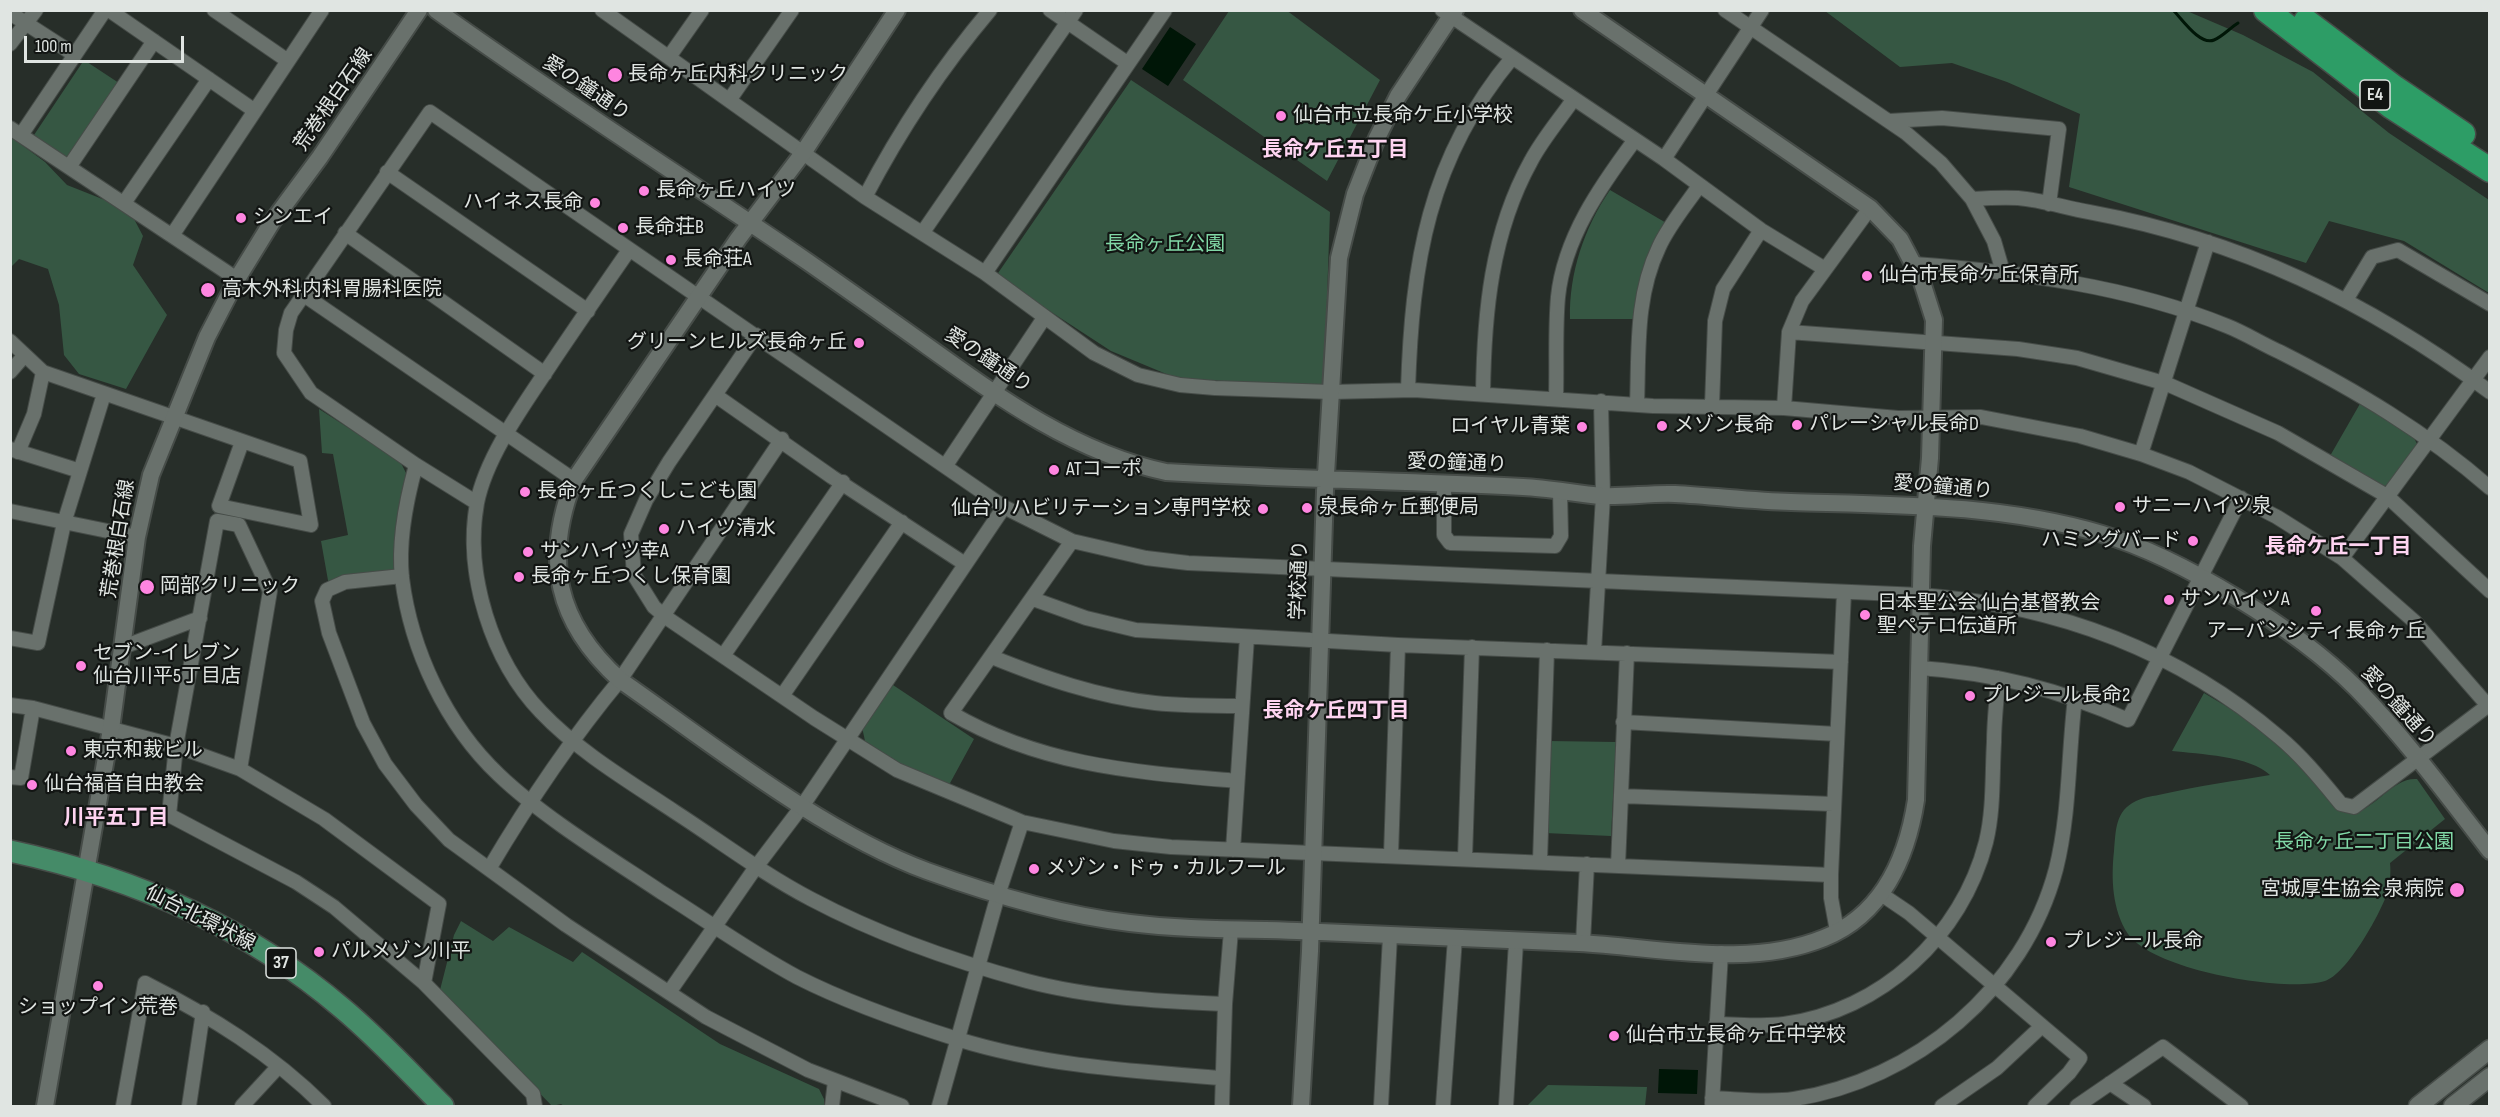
<!DOCTYPE html>
<meta charset="utf-8">
<style>
body{margin:0}
#map{position:relative;width:2500px;height:1117px;overflow:hidden;background:#272e29;font-family:"Sofia Sans Condensed",sans-serif}
canvas{display:block}
.frame{position:absolute;inset:0;border:12px solid #e0e5e2;pointer-events:none}
.scale{position:absolute;left:24px;top:36px;width:160px;height:27px;box-sizing:border-box;border:3px solid #e0e5e2;border-top:0;padding-left:8px;font-size:18px;line-height:21px;white-space:nowrap;color:#e0e5e2;-webkit-text-stroke:4px #121513;paint-order:stroke}
</style>
<div id="map">
<canvas width="2500" height="1117"></canvas>
<div class="frame"></div>
<div class="scale">100 m</div>
</div>
<script>
const ctx = document.querySelector('canvas').getContext('2d');
ctx.lineJoin = 'round';
function paint(path, color) {
  ctx.fillStyle = color;
  ctx.fill(path, 'evenodd');
}
function stroke(path, color, width, dash) {
  ctx.strokeStyle = color;
  ctx.lineWidth = width;
  ctx.lineCap = dash ? 'butt' : 'round';
  ctx.setLineDash(dash || []);
  ctx.stroke(path);
}
function drawText(font, color, halo, rows, align = 'center') {
  ctx.font = font + ' "Sofia Sans Condensed","Noto Sans JP",sans-serif';
  ctx.lineWidth = 4.5;
  ctx.setLineDash([]);
  ctx.textBaseline = 'middle';
  ctx.strokeStyle = halo;
  ctx.fillStyle = color;
  for (const [text, x, y, turn = 0] of rows) {
    ctx.save();
    ctx.translate(x, y);
    ctx.rotate((+turn || 0) * Math.PI / 180);
    ctx.textAlign = isNaN(turn) ? turn : align;
    if (halo) ctx.strokeText(text, 0, 0);
    ctx.fillText(text, 0, 0);
    ctx.restore();
  }
}
const green = new Path2D(`
 M1286 10 1380 80 1327 181 1183 80 1229 11Z
 M1825 11H2187L2243 35 2313 72 2389 133 2489 200V293L2404 241 2329 221 2306 263 2069 187 2080 114 2007 82 1952 63 1900 67Z
 M84 60 122 85 67 162 37 143 34 135Z
 M1131 80 1330 212 1324 385 1319 384 1318 387 1176 378 1111 351 996 276Z
 M11 137 45 162 67 185 115 204 133 217 143 236 133 265 167 315 126 389 79 374 64 355 59 305 48 269 19 259 11 267Z
 M1610 190 1668 224 1635 319H1570C1569 273 1584 228 1610 190Z
 M2361 402 2413 436 2417 444 2390 485 2378 487 2330 456Z
 M319 409 400 461 406 473 397 572 329 586 321 541 348 535 333 454 322 453Z
 M893 685 974 739 949 785 904 766 865 741 862 727Z
 M2204 693 2251 721 2278 742 2353 813C2377 808 2393 777 2417 779L2445 819 2390 863C2391 872 2390 885 2387 894 2379 916 2347 974 2325 981 2284 993 2153 970 2128 934 2112 910 2111 878 2114 851 2116 830 2115 811 2136 801 2144 797 2154 796 2163 794 2198 786 2234 781 2270 775 2251 756 2198 754 2172 751Z
 M1549 741 1616 742 1611 836 1545 833Z
 M461 921 493 941 509 927 573 962 582 952 720 1044 819 1089 824 1099V1106H564L561 1104 552 1106 440 990 454 935Z
 M1548 1085 1647 1087 1645 1106H1527Z`);
const water = new Path2D(`
 M1170 27 1196 44 1168 86 1142 69Z
 M1659 1069 1698 1070 1697 1094 1658 1093Z`);
const stream = new Path2D(`
 M2173 10C2182 19 2200 46 2214 40 2222 37 2230 28 2238 23`);
const minor = new Path2D(`
 M109 10 255 111
 M214 10 288 61
 M602 10 865 197 985 273 1094 353 1138 375 1180 385 1215 388 1331 392 1414 390 1653 406 1784 408 1898 418 1981 417 2080 436 2141 454 2189 472 2277 517 2342 558 2415 622 2490 708
 M1050 10 1127 63
 M1442 10 1664 159 1761 230 1825 269
 M1725 10 1906 133 1941 163 1972 199 1994 241 2003 272
 M10 13 75 55
 M10 44 36 10
 M669 57 702 10
 M730 99 792 10
 M1889 121 1942 118 2059 129 2049 204
 M10 128 237 279
 M21 135 105 10
 M1664 159 1762 10
 M69 167 154 41
 M387 172 588 311
 M865 197C900 130 941 68 990 10
 M1972 199C1987 198 2003 197 2018 198 2042 200 2066 208 2089 212 2240 240 2367 301 2490 392
 M124 203 209 79
 M923 232 1076 10
 M345 233 545 374
 M173 234 322 10
 M629 250C602 289 575 328 549 367 523 406 486 457 477 503 464 574 492 661 541 712 579 752 630 782 675 812 720 841 763 874 811 899 879 935 953 961 1027 981 1091 998 1159 1001 1225 1004
 M1914 264C2019 272 2129 286 2227 326 2245 333 2262 344 2280 352 2355 390 2426 432 2490 488
 M985 273 1165 10
 M304 295 574 480
 M2346 300 2372 257 2398 250 2490 304
 M1789 332 2018 349 2077 358 2167 384 2278 433 2387 496 2490 591
 M756 335 669 462 646 500 631 534 634 575 654 607 667 618 814 718 897 770 1022 822 1114 841 1171 847 1831 875
 M10 341 43 372 300 461 311 525 219 506 242 442
 M10 372 24 356
 M1408 390C1412 263 1428 159 1512 58
 M1483 394C1484 314 1491 233 1531 161 1542 140 1559 120 1573 100
 M715 395 832 477 965 564
 M1556 398C1557 365 1555 330 1558 297 1564 238 1600 187 1634 141
 M1637 405C1639 351 1635 297 1659 247 1669 225 1686 205 1699 186
 M1712 406 1715 321 1723 289 1761 230
 M1784 408 1789 332 1802 301 1870 208
 M10 449 80 471
 M18 452 34 414 43 372
 M2141 454 2208 242
 M416 465C406 501 398 541 402 578 411 650 446 725 499 775 543 817 610 858 661 892 706 920 750 952 797 977 848 1003 903 1022 957 1039 1044 1066 1132 1071 1222 1078
 M946 465 1044 318
 M1444 485V535L1450 543 1555 546 1561 536 1560 491
 M477 503 416 465 311 393 284 353 286 330 291 313 430 112 1004 507 1072 541 1146 558 1188 563 1920 595C2055 605 2176 649 2279 737 2302 756 2322 781 2341 804L2354 807 2490 704
 M10 511 137 537
 M1072 541 951 713C1042 766 1135 772 1237 781
 M2342 558 2490 357
 M402 576 345 582 327 590 322 601 329 633 363 723 385 764 416 805 449 840 566 925 706 1017 808 1070 902 1106
 M1033 599 1086 618 1136 630 1398 645 1841 662
 M10 638 38 643 64 523 104 394
 M123 647 200 618
 M1594 652 1603 496 1601 401
 M723 656 843 482
 M992 657C1044 678 1098 697 1155 703 1183 706 1213 706 1242 706
 M1920 668C1995 673 2060 690 2128 720L2241 498
 M782 696 902 522
 M10 705 33 708 176 746 240 769 324 819 439 904 424 983
 M1623 722 1837 734
 M240 769 270 591 239 525 217 521 176 746 169 815 296 882 334 907 424 983 533 1094 535 1106
 M10 777 21 778 33 708
 M1621 796 1833 804
 M1233 850 1247 637
 M1391 855 1398 645
 M1465 858 1472 647
 M1540 861 1547 650
 M1618 866 1627 653
 M489 869C528 803 571 739 620 680L782 439
 M1881 894 1909 913 2080 1058 2069 1073 2035 1106
 M1837 931 1831 898V875L1844 592
 M1583 943 1587 864
 M670 991 756 867 803 805 1004 507
 M1716 1024C1738 1024 1762 1027 1784 1024 1881 1011 1962 936 1986 842 1994 809 1992 775 1994 742 1994 720 1997 699 1998 678
 M2110 1083 2144 1106
 M1712 1098C1738 1099 1768 1103 1794 1099 1915 1080 2024 990 2056 869 2070 813 2068 755 2075 698
 M1712 1104 1721 953
 M123 1106 145 983C210 1016 272 1054 324 1106
 M189 1106 203 1012
 M242 1106 278 1067
 M832 1106 835 1081
 M939 1106 998 895 1022 822
 M1222 1106 1225 1004 1231 930
 M1381 1106 1390 936
 M1443 1106 1455 938
 M1506 1106 1516 942
 M1942 1106 1997 1068 2042 1026
 M2077 1106 2163 1047 2241 1106`);
const tertiary = new Path2D(`
 M436 10C558 98 685 178 808 262 848 290 888 318 927 346 1001 399 1076 453 1166 472 1285 479 1404 481 1523 487 1549 488 1576 494 1602 496 1626 497 1651 493 1675 494 1714 496 1753 501 1791 502 1896 505 2000 504 2102 534 2182 558 2297 629 2356 688 2405 738 2447 795 2490 851
 M897 10 803 153 738 239 574 480C543 560 556 622 620 680 712 744 822 832 927 871 993 895 1061 915 1130 923 1186 930 1241 929 1297 931 1391 935 1485 939 1579 943 1658 947 1748 969 1824 938 1882 915 1907 858 1916 800L1922 546 1930 458 1934 320 1921 279 1900 239 1870 208 1582 10
 M45 1106 111 729 137 537 151 475 207 337 237 279 272 222 320 157 419 10
 M1301 1106 1310 951 1325 491 1339 258 1355 194 1377 138 1398 96 1455 10`);
const secondary = new Path2D(`
 M2418 1106 2490 1049
 M2453 1106 2490 1077`);
const primary = new Path2D(`
 M10 851C132 877 247 927 342 1008 378 1038 410 1073 443 1106`);
const motorway = new Path2D(`
 M2266 10 2392 107 2490 170
 M2306 21 2395 88 2463 134`);
const markers = [
 [615,75,8,"#fe85e0"],
 [1281,116,6,"#fe85e0"],
 [644,191,6,"#fe85e0"],
 [595,203,6,"#fe85e0"],
 [241,218,6,"#fe85e0"],
 [623,228,6,"#fe85e0"],
 [671,260,6,"#fe85e0"],
 [1867,276,6,"#fe85e0"],
 [208,290,8,"#fe85e0"],
 [859,343,6,"#fe85e0"],
 [1797,425,6,"#fe85e0"],
 [1662,426,6,"#fe85e0"],
 [1582,427,6,"#fe85e0"],
 [1054,470,6,"#fe85e0"],
 [525,492,6,"#fe85e0"],
 [2120,507,6,"#fe85e0"],
 [1307,508,6,"#fe85e0"],
 [1263,509,6,"#fe85e0"],
 [664,529,6,"#fe85e0"],
 [2193,541,6,"#fe85e0"],
 [528,552,6,"#fe85e0"],
 [519,577,6,"#fe85e0"],
 [147,587,8,"#fe85e0"],
 [2169,600,6,"#fe85e0"],
 [2316,611,6,"#fe85e0"],
 [1865,615,6,"#fe85e0"],
 [81,666,6,"#fe85e0"],
 [1970,696,6,"#fe85e0"],
 [71,751,6,"#fe85e0"],
 [32,785,6,"#fe85e0"],
 [1034,869,6,"#fe85e0"],
 [2457,890,8,"#fe85e0"],
 [2051,942,6,"#fe85e0"],
 [319,952,6,"#fe85e0"],
 [98,986,6,"#fe85e0"],
 [1614,1036,6,"#fe85e0"]
];
const shields = [
 [2375,95,30],
 [281,963,30]
];
const shieldNames = [
 ["E4",2375,95],
 ["37",281,963]
];
const poiNames = [
 ["長命ヶ丘内科クリニック",628,75],
 ["仙台市立長命ケ丘小学校",1293,116],
 ["長命ヶ丘ハイツ",656,191],
 ["ハイネス長命",583,203,"right"],
 ["シンエイ",253,218],
 ["長命荘B",635,228],
 ["長命荘A",683,260],
 ["仙台市長命ケ丘保育所",1879,276],
 ["高木外科内科胃腸科医院",222,290],
 ["グリーンヒルズ長命ヶ丘",847,343,"right"],
 ["パレーシャル長命D",1809,425],
 ["メゾン長命",1674,426],
 ["ロイヤル青葉",1570,427,"right"],
 ["ATコーポ",1066,470],
 ["長命ヶ丘つくしこども園",537,492],
 ["サニーハイツ泉",2132,507],
 ["泉長命ヶ丘郵便局",1319,508],
 ["仙台リハビリテーション専門学校",1251,509,"right"],
 ["ハイツ清水",676,529],
 ["ハミングバード",2181,541,"right"],
 ["サンハイツ幸A",540,552],
 ["長命ヶ丘つくし保育園",531,577],
 ["岡部クリニック",160,587],
 ["サンハイツA",2181,600],
 ["日本聖公会 仙台基督教会",1877,604],
 ["聖ペテロ伝道所",1877,627],
 ["アーバンシティ長命ヶ丘",2316,632,"center"],
 ["セブン-イレブン",93,654],
 ["仙台川平5丁目店",93,677],
 ["プレジール長命2",1982,696],
 ["東京和裁ビル",83,751],
 ["仙台福音自由教会",44,785],
 ["メゾン・ドゥ・カルフール",1046,869],
 ["宮城厚生協会 泉病院",2444,890,"right"],
 ["プレジール長命",2063,942],
 ["パルメゾン川平",331,952],
 ["ショップイン荒巻",98,1008,"center"],
 ["仙台市立長命ヶ丘中学校",1626,1036]
];
const streetNames = [
 ["愛の鐘通り",586,89,34],
 ["荒巻根白石線",334,100,-55],
 ["愛の鐘通り",988,361,34],
 ["愛の鐘通り",1457,464,2],
 ["愛の鐘通り",1943,488,5],
 ["荒巻根白石線",119,539,-81],
 ["学校通り",1300,580,-88],
 ["愛の鐘通り",2398,707,48],
 ["仙台北環状線",200,919,27]
];
const parkNames = [
 ["長命ヶ丘公園",1165,245],
 ["長命ヶ丘二丁目公園",2364,843]
];
const neighbourhoodNames = [
 ["長命ケ丘五丁目",1335,151],
 ["長命ケ丘一丁目",2338,548],
 ["長命ケ丘四丁目",1336,712],
 ["川平五丁目",116,819]
];
paint(green, '#365743');
paint(water, '#001607');
stroke(stream, '#001607', 3);
stroke(minor, '#464c48', 16);
stroke(tertiary, '#464c48', 20);
stroke(secondary, '#464c48', 21);
stroke(primary, '#464c48', 24);
stroke(motorway, '#464c48', 27);
stroke(minor, '#69716c', 14);
stroke(tertiary, '#69716c', 16);
stroke(secondary, '#69716c', 18);
stroke(primary, '#458b68', 21);
stroke(motorway, '#2d9d66', 24);
for (const [x, y, r, color] of markers) {
  const dot = new Path2D();
  dot.arc(x, y, r, 0, 2 * Math.PI);
  ctx.fillStyle = color;
  ctx.fill(dot);
  stroke(dot, '#121513', 2);
}
for (const [x, y, w] of shields) {
  const box = new Path2D();
  box.roundRect(x - w / 2, y - 15, w, 30, 4.5);
  ctx.fillStyle = '#121513';
  ctx.fill(box);
  stroke(box, '#e0e5e2', 1.5);
}
drawText('bold 18px', '#e0e5e2', null, shieldNames);
drawText('20px', '#e0e5e2', '#121513', poiNames, 'left');
drawText('20px', '#e0e5e2', '#121513', streetNames);
drawText('20px', '#81d8a6', '#121513', parkNames);
drawText('bold 21px', '#fed4f1', '#121513', neighbourhoodNames);
</script>
